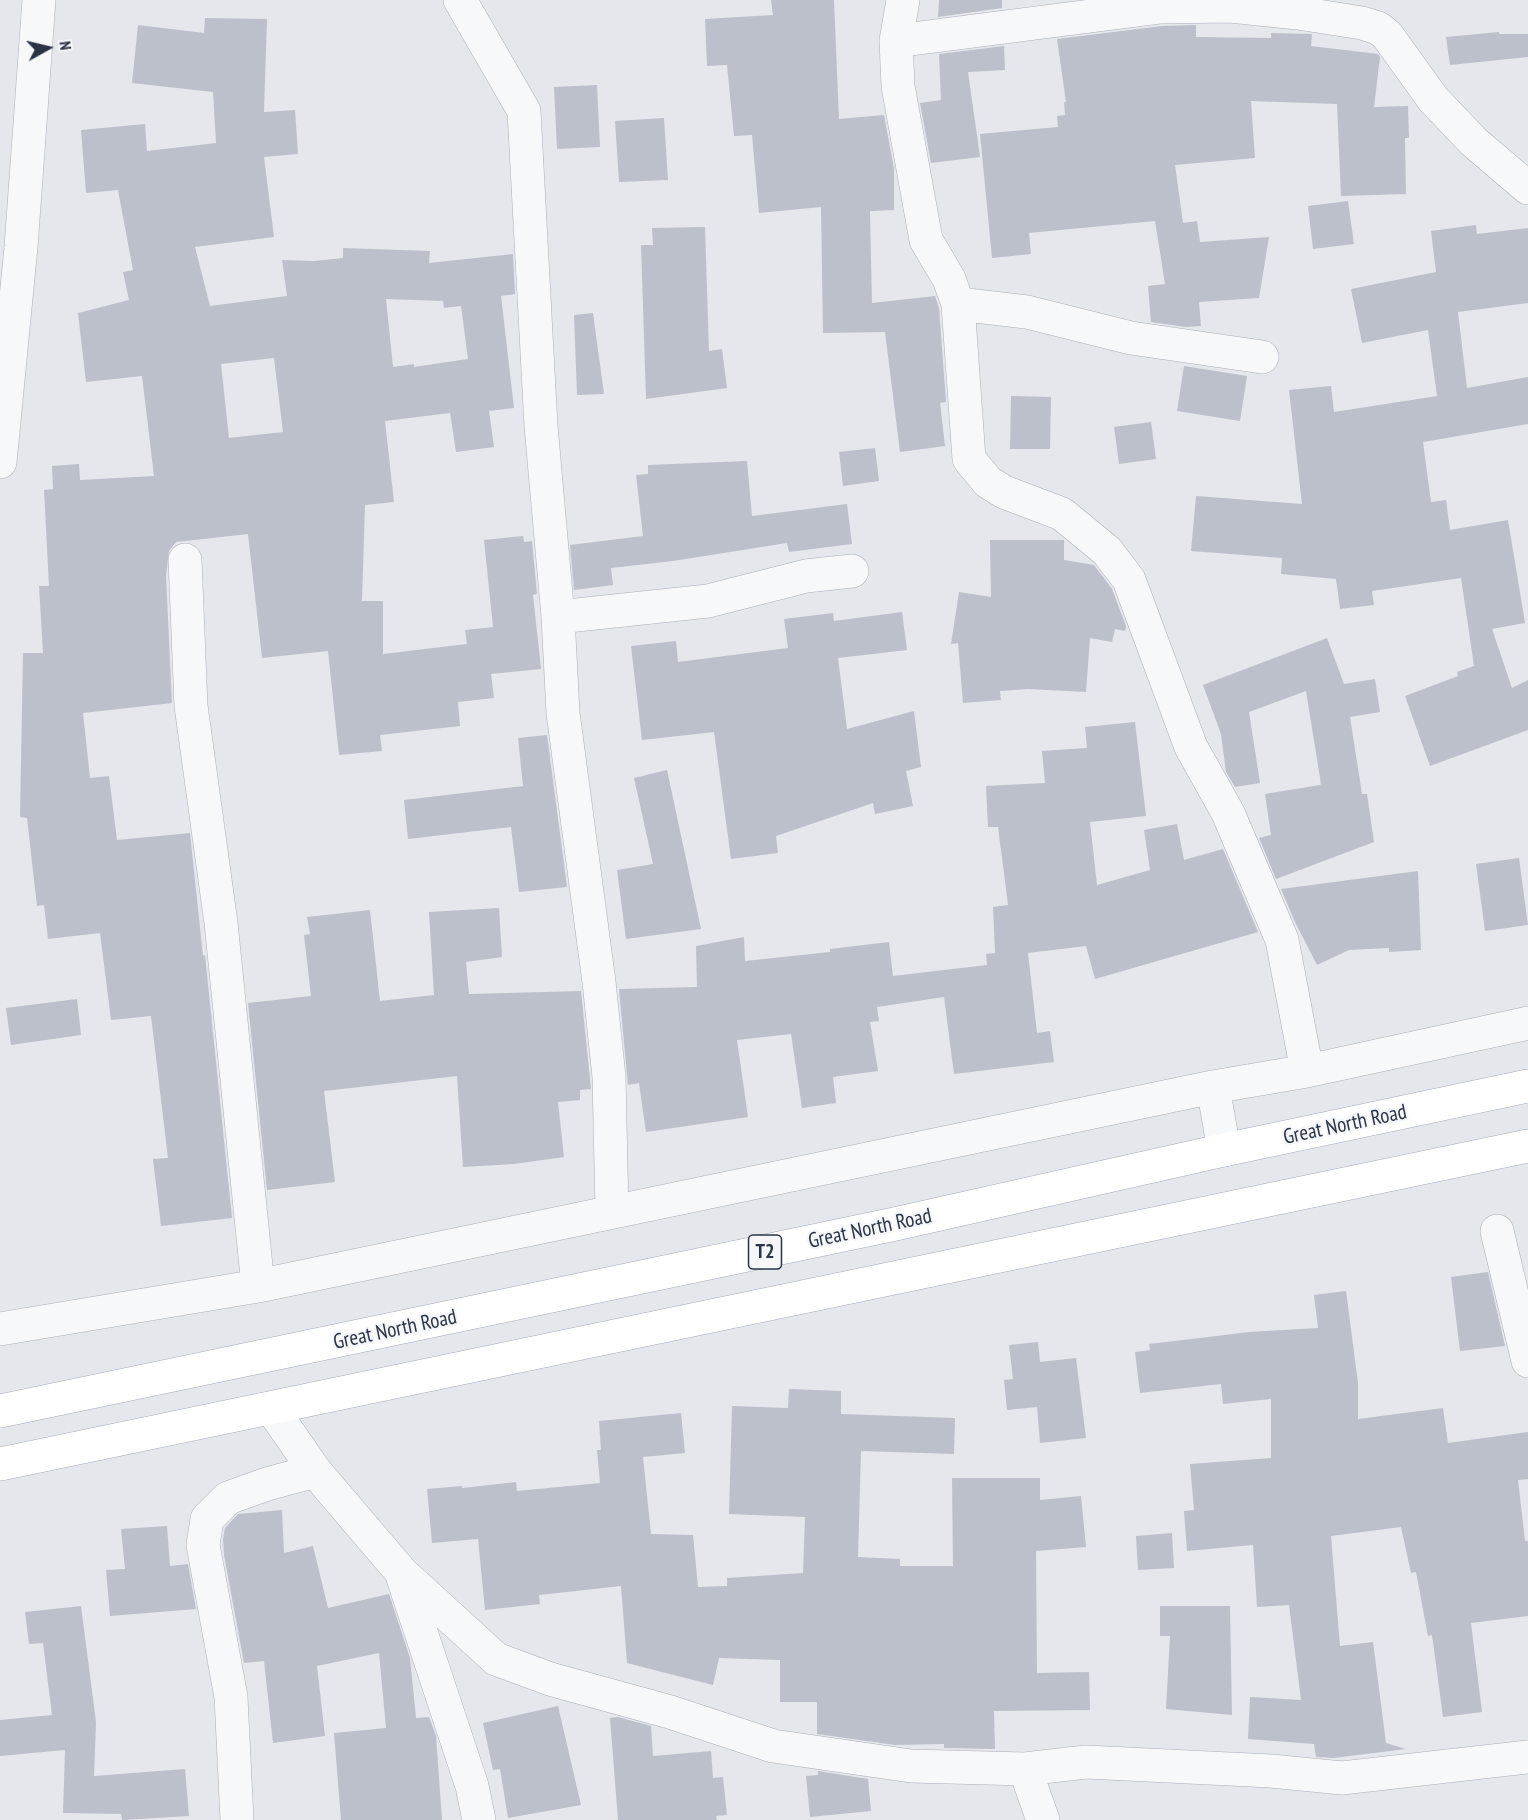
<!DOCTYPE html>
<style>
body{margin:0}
#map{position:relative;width:1528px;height:1820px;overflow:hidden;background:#e4e7ec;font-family:"PT Sans Narrow",sans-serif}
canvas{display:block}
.north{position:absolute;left:18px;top:18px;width:60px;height:60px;-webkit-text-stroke:4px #f4f6f9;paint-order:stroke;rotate:82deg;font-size:16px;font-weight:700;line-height:24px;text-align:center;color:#2b3445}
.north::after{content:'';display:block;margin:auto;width:21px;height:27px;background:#2b3445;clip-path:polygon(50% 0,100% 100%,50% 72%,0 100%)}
</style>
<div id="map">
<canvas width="1528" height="1820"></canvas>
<div class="north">N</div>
</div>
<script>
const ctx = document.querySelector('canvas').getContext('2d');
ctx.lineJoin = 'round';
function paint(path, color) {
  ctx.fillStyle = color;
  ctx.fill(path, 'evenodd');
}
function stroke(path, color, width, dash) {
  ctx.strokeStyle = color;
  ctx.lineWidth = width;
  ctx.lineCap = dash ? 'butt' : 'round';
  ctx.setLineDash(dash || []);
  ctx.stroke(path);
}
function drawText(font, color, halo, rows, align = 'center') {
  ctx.font = font + ' "PT Sans Narrow",sans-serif';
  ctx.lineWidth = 4.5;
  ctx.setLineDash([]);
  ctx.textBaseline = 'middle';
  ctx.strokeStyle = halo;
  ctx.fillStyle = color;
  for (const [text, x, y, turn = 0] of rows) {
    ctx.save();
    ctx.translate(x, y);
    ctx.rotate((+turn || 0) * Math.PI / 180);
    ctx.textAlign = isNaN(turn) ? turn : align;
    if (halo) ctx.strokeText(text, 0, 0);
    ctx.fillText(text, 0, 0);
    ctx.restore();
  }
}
const building = new Path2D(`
 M771 0H834L839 119 884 115 894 169V210L870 211 872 303 935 296 939 308 946 402 940 403 945 446 900 452 885 332 823 333 821 207 759 213 752 135 734 136 727 65 707 66 705 19 773 15Z
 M939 0H1002V8L938 17Z
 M205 18 267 19 264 112 295 110 298 154 264 157 274 237 195 247 210 306 287 296 282 260 314 261 343 258V248L430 251 429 263 513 254 515 294 501 296 514 408 489 411 494 447 456 452 450 413 385 421 394 502 365 505 362 601H383V654L467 644 465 630 493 627 484 540 523 536 524 542 532 541 537 594 533 595 541 669 491 674 494 698 458 702 460 726 380 735 382 751 339 755 328 651 262 658 248 534 176 542 169 551 166 576 172 703 83 713 90 778 109 776 117 840 190 833 203 956 205 955 232 1218 161 1226 153 1159 168 1158 151 1016 111 1020 100 933 48 939 44 905 37 906 27 818 20 817 23 653H43L39 586H49L44 490 53 489 52 466 79 464 80 480 154 476 142 376 86 382 78 313 129 300 123 272 133 270 118 190 86 193 81 130 145 124 147 151 216 143 213 92 132 83 138 25 204 33ZM386 299 443 301 444 308 461 306 468 359 414 367V364L393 367ZM274 358 283 432 229 438 221 364Z
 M1196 25V37L1271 38V33L1312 34 1311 46 1378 54 1380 57 1374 107 1408 106 1409 138H1405L1406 194 1341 196 1337 104 1251 101 1255 158 1175 165 1183 223 1197 221 1200 242 1269 237 1259 298 1199 302 1201 326 1186 327 1151 322 1148 286 1165 284 1155 221 1029 233 1031 254 992 258 980 134 1058 127 1057 116 1065 115 1064 102H1066L1057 39 1162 26Z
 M1499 32V34H1528V57L1450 65 1446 37Z
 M1004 46 1005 70 968 72 980 157 931 163 920 103 941 100 939 54Z
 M597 85 600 147 557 149 554 87Z
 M664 118 668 180 619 182 615 121Z
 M1348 201 1354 244 1313 249 1308 206Z
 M1476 225 1477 234 1528 228V303L1458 312 1467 388 1528 377V424L1423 442 1431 502 1446 500 1450 530 1508 520 1525 623 1492 629 1512 688 1528 680V730L1430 766 1405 696 1458 676 1457 672 1474 666 1461 578 1372 591 1374 605 1340 609 1336 579 1281 574 1282 558 1191 551 1196 496 1302 504 1289 390 1331 386 1334 412 1437 396 1428 330 1362 343 1351 289 1436 272 1431 231Z
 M705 227 709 351 722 349 727 388 646 399 641 245H653L652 228Z
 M593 313 604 394 577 395 574 315Z
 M1184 366 1247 376 1240 421 1177 411Z
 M1011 396 1051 397 1050 449H1010Z
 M1151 422 1156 459 1119 464 1114 427Z
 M875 448 879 481 843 486 839 452Z
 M747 461 752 516 847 504 852 544 789 552 787 543 673 561 611 568 613 585 574 590 570 545 643 536 636 475 648 474V465Z
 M990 540H1064V560L1094 565 1112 589 1126 626 1125 631 1115 629 1112 642 1090 638 1086 692 1028 689 1000 691 1001 700 963 703 958 643 951 644 959 592 991 597Z
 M902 612 907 650 838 658 847 729 914 711 921 767 906 771 913 806 875 814 873 803 776 836 778 853 731 859 714 732 642 740 631 646 676 641 678 662 788 648 784 619 833 613 834 621Z
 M1327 638 1344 684 1375 679 1380 712 1350 717 1362 794H1367L1374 842 1276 879 1259 838 1271 835 1265 794 1320 785 1321 784 1306 691 1249 712 1260 783 1235 787 1226 772 1221 734 1203 685Z
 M1135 722 1146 816 1090 822 1097 885 1150 870 1144 830 1177 824 1184 860 1223 849 1258 932 1095 979 1086 946 1028 953 1037 1033 1050 1031 1054 1062 954 1074 944 997 877 1007 879 1021 870 1022 878 1071 833 1077 836 1103 802 1108 791 1034 737 1040 748 1117 646 1132 639 1083 628 1085 619 989 697 987 696 946 744 937 745 961 830 952V949L889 942 893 976 987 965 986 954 995 953 993 907 1008 905 998 827H988L986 786 1045 783 1042 751 1087 748 1085 727Z
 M547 735 567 887 519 892 511 827 408 839 404 800 523 786 518 738Z
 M667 770 701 929 626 939 617 870 653 864 634 778Z
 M1519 858 1528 925 1485 931 1476 864Z
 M1418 871 1421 950 1389 952V948L1349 950 1317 965 1295 922 1281 889Z
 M499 908 502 957 466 962 469 994 581 991 591 1089 580 1090V1100L558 1102 564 1157 514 1164 463 1167 457 1076 324 1091 335 1182 267 1190 248 1003 311 996 304 935 310 934 307 917 370 910 380 1001 434 995 429 912Z
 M77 999 81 1035 11 1045 6 1008Z
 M1488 1272 1505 1346 1460 1351 1451 1277Z
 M1346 1291 1358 1383V1419L1443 1408 1448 1443 1528 1432V1479L1518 1480 1525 1541H1528V1616L1471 1623 1482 1712 1443 1717 1432 1635 1428 1636 1416 1572 1411 1573 1401 1527 1331 1536 1340 1646 1373 1642 1386 1743 1406 1749 1334 1758 1316 1757 1314 1744 1248 1739 1250 1697 1301 1700 1289 1605 1257 1607 1253 1545 1187 1551 1184 1511 1194 1510 1190 1464 1271 1458V1399L1223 1404 1221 1384 1140 1393 1135 1352 1150 1350 1149 1344 1200 1338 1249 1332 1318 1328 1314 1295Z
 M1038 1342 1040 1362 1076 1358 1086 1438 1040 1443 1037 1407 1007 1410 1004 1380 1013 1379 1009 1345Z
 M789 1389 841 1391V1414L955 1418 954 1454 861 1451 858 1557 900 1559V1566H953L952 1478H1040V1500L1081 1496 1086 1547 1036 1551 1037 1673 1089 1672 1090 1710 994 1711 995 1749 944 1748V1744L895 1745 817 1734V1702H780V1660L719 1658 713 1685 627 1663 621 1586 539 1595 540 1604 485 1610 478 1539 432 1543 427 1489 462 1486V1488L516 1482 517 1491 600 1483 597 1450H601L599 1421 681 1413 685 1453 643 1457 651 1534 693 1535 698 1587 727 1586V1578L803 1573 805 1517 729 1514 732 1406 788 1408Z
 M282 1510 284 1553 313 1546 328 1608 389 1594 410 1658 416 1718 429 1717 436 1736 442 1820H341L334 1733 386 1728 379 1653 317 1666 325 1736 273 1743 264 1661 244 1663 224 1555 223 1539 225 1528 238 1514Z
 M167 1526 170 1566 188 1564 196 1609 110 1616 106 1570 125 1569 121 1529Z
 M1172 1533 1174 1568 1138 1570 1136 1536Z
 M81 1606 96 1722 94 1776 185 1769 189 1816 122 1820 121 1814 63 1813 65 1750 0 1756V1720L52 1715 43 1643 29 1644 25 1612Z
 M1160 1606H1230L1232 1715 1166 1709 1170 1636H1160Z
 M558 1706 581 1805 508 1818 500 1769 493 1770 483 1723Z
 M618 1717 651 1726 653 1756 711 1751 713 1778 723 1777 727 1815 716 1816 717 1820H618L610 1718Z
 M818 1771 868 1779 871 1811 810 1817 806 1776 818 1775Z`);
const street = new Path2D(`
 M460 0 524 111 541 426 558 617 563 713 599 982 609 1077 612 1212
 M903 0 896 41 898 86 926 240 949 279 958 304 969 459 988 482 1004 492 1062 514 1107 551 1129 580 1191 747 1228 813 1282 940 1307 1071
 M896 41 1161 7 1230 6 1298 13 1362 23 1378 28 1387 35 1433 99 1474 142 1528 188
 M958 304 1027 312 1131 338 1262 357
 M0 462 21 247 39 0
 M185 560 191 706 221 923 258 1286
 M558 617 708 601 806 576 852 571
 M1213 1087 1224 1150
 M1497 1231 1528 1361
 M0 1329 258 1286 1213 1087 1307 1071 1528 1023
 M272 1409 315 1471 402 1573 496 1659 550 1679 670 1712 773 1746 911 1766 1025 1769 1086 1762 1271 1771 1342 1778 1528 1757
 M403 1578 472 1786 479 1820
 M1025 1769 1043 1820
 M237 1820 231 1697 203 1545 207 1519 228 1498 267 1484 315 1471`);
const primary = new Path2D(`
 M0 1411 895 1224 1224 1150 1528 1086
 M0 1464 1528 1146`);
const shields = [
 [765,1252,33]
];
const shieldNames = [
 ["T2",765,1252]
];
const streetNames = [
 ["Great North Road",1345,1125,-12],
 ["Great North Road",870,1229,-12],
 ["Great North Road",395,1330,-12]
];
paint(building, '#bbc0ca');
stroke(street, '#a9aeb7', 34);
stroke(primary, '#a3abb8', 34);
stroke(street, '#f7f8fa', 33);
stroke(primary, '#fff', 33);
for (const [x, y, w] of shields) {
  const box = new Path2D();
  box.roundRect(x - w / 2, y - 17, w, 34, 4.5);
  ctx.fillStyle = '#f4f6f9';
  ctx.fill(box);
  stroke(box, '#2b3445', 1.5);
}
drawText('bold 20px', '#2b3445', null, shieldNames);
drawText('21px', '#2b3445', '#f4f6f9', streetNames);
</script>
